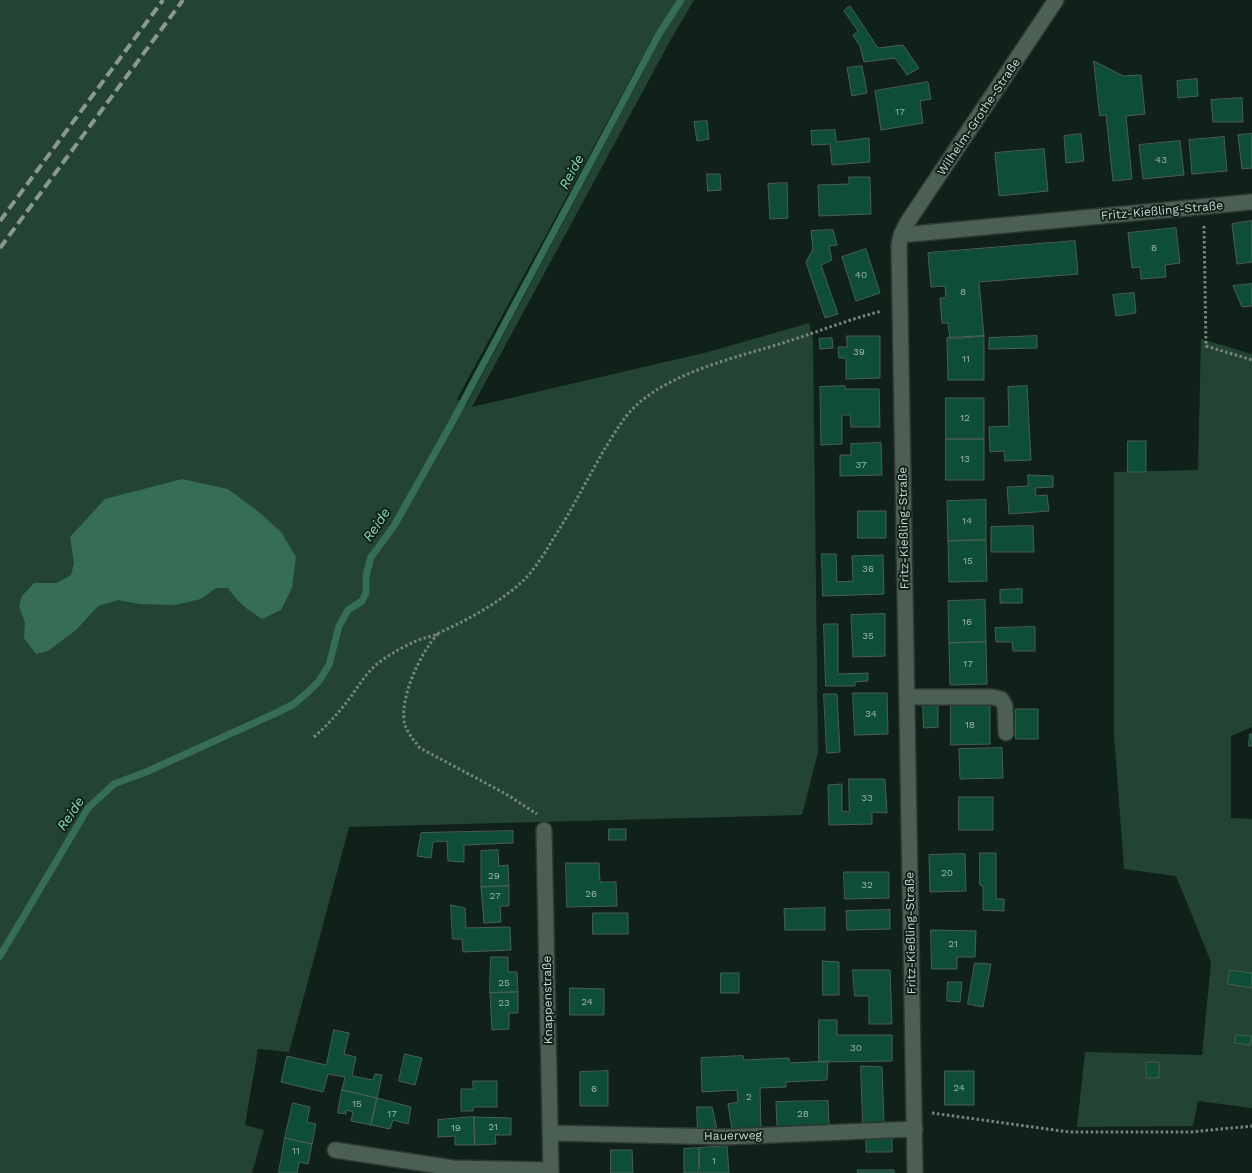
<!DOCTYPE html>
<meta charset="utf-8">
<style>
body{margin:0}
canvas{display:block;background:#0f2118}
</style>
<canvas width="1252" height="1173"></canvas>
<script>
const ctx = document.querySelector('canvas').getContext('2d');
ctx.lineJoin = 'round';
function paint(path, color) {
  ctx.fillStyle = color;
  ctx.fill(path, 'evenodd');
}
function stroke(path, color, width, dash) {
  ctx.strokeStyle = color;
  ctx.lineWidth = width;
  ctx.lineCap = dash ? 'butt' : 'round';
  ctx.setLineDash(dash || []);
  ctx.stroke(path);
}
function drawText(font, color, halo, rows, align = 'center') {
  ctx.font = font + ' "Work Sans",sans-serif';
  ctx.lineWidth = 4;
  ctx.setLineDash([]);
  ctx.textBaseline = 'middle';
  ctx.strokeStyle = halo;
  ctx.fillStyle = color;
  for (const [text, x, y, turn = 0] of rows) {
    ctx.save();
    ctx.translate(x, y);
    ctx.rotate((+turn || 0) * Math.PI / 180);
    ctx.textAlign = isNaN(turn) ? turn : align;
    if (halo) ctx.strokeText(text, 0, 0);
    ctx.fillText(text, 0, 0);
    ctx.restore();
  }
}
const green = new Path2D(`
 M0 0H677L656 32 457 399 466 405 662 36 683 0H694L670 41 472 407 708 352 809 323 813 340 818 752 802 815 349 827 289 1052 258 1049 245 1125 264 1130 252 1173H0Z
 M1201 339 1252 354V727L1231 736V818L1252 819V1108L1198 1101 1193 1126 1077 1127 1085 1052 1202 1055 1211 962 1176 876 1124 869 1114 735V472L1198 470Z`);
const water = new Path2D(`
 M182 479 228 489 260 513 281 532 296 557 292 588 281 610 262 619C248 610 237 602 228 588H216L201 599 175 605 140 604 118 600 98 606 76 630 48 651 36 654 24 638 25 623 19 606 22 596 34 583H57L71 575 74 563 70 537 105 499Z`);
const stream = new Path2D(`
 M0 956 88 808 114 784 146 772 276 713 294 704 309 691 319 681 329 665 339 626 348 610 362 601 366 593V576L371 557 394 526 455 417 659 34 681 0`);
const building = new Path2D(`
 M850 6 878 48 903 45 919 68 907 75 895 58 864 62 860 46 853 35 858 31 844 11Z
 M1094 61 1123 76 1141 75 1145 114 1126 116 1132 179 1113 181 1106 115 1100 116Z
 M862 66 867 93 852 96 847 68Z
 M1197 79 1198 96 1178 98 1177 81Z
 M928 82 931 99 920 101 923 123 881 130 875 91Z
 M1242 98 1243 122H1213L1211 100Z
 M707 121 709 139 697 141 694 122Z
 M835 130 836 142 869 138 870 162 832 165 830 144 812 145 811 131Z
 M1081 134 1084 161 1066 163 1064 136Z
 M1252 134V168L1242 169 1238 135Z
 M1224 137 1227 171 1192 174 1189 140Z
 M1180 141 1184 175 1143 179 1139 145Z
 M1044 149 1048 191 999 196 995 153Z
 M707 174H720L721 190 708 191Z
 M849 177H870L871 214 819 216 818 185 849 184Z
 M787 183 788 218 770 219 768 184Z
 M1252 221V262L1237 264 1232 224Z
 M1176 228 1180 263 1165 265 1166 277 1141 279 1140 267 1132 268 1128 233Z
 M833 230 837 245 829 246 832 260 821 265 838 314 825 318 806 262 813 249 811 231Z
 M1075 241 1078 274 979 282 984 336 950 339 948 323H942L940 298H946L945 286 931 287 928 253Z
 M866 249 880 293 856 301 842 257Z
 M1252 284V306L1242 307 1233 286Z
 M1134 293 1136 313 1116 316 1113 295Z
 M847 336H880V378L846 379V358H839L838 347H847Z
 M984 336V380H948L947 338Z
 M1037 336V348L989 349V338Z
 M832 338 833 348 820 349 819 339Z
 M845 386V389H879L880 427H851L850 415H842V444L821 445 820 387Z
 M1027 386 1031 460 1005 461 1004 451 990 452 989 427 1009 426 1008 387Z
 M946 398H984V439H946Z
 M946 439H984V480H946Z
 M1128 441H1146V472H1128Z
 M881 443 882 475 840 476V455H851V444Z
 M1028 475 1053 476V487L1035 488 1036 496 1047 495 1049 511 1009 514 1007 487 1028 486Z
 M986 500V540L948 541 947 501Z
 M858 511H886V538H858Z
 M1033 526 1034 552H991V527Z
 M986 540 987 581 949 582 948 541Z
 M822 554H836L837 582 853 581 852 556 883 555 884 594 823 596Z
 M1022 589V603H1000V590Z
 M985 600 986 642 949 643 948 601Z
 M885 614V656L853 657 851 615Z
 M824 624H838V674L868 673V681L855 682V686H826Z
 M1035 627V651H1013L1012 642H996L995 628Z
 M986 642 987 684 950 685 949 643Z
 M853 693H887L888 734 855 735Z
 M824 694H837L840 752 827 753Z
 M923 704H938V727L924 728Z
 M951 705H990V744L951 745Z
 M1016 709H1038V739H1016Z
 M1250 734H1252V746H1249Z
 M1002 748 1003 778 960 779 959 749Z
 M849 779H885L887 813 872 812V824L829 825 828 785 842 784V811L849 812Z
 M959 797H993V830H959Z
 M609 829H626V840H609Z
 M513 831V843L464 845V862L448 861 447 841 433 842 431 858 417 856 421 833Z
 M498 850 499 866 508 865 509 886 481 887V851Z
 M980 853H996V899H1004V911L983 910V886L980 885Z
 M965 854 966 891 930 892 929 855Z
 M566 863H599L600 882H616L617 906 567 907Z
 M844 872H889V898L845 899Z
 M509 886V906H500L501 922 484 923 481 887Z
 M451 905 465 908 466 928 510 927 511 950 463 952 462 939H453Z
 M825 908V930H785L784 909Z
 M890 910V929L847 930 846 911Z
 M593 913H628V934H593Z
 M931 930 976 931 975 957H957V969H932Z
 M491 957H508V972H517L518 992 490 993Z
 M823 961 839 962V995H823Z
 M975 963 991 964 983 1007 968 1004Z
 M853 970H890L892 1024H869V996H855Z
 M1230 970 1252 973V988L1228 984Z
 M721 973H739V993H721Z
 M948 982H962L960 1002 947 1001Z
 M570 988 604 989V1015H570Z
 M518 992V1013H509V1029L492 1030 490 993Z
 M819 1020H837V1035H892V1061L819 1062Z
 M334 1030 349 1033 344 1054 356 1057 352 1076 373 1080 375 1074 382 1075 377 1098 342 1090 345 1077 328 1074 323 1092 281 1082 287 1056 326 1065Z
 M1236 1035 1252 1036 1250 1045 1235 1043Z
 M405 1054 422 1058 415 1085 399 1081Z
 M743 1056 744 1060 789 1058 790 1063 828 1061 827 1080 786 1082V1087L760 1088 761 1130 732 1129 728 1104 738 1102 737 1090 702 1092 701 1058Z
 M1146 1062H1159V1078H1147Z
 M861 1066 882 1067 884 1124H863Z
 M608 1071V1106H580V1072Z
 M945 1071H974V1105H945Z
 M473 1081H497V1107H473V1111H461V1089H473Z
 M342 1090 377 1098 371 1125 351 1121 353 1112 346 1110V1114L338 1113Z
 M377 1098 411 1107 408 1124 393 1120 390 1129 371 1125Z
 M828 1101 829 1125 777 1127 776 1102Z
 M293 1103 310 1107 307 1122 316 1124 312 1144 285 1138Z
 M697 1107H712L717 1129H698Z
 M474 1117 475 1145H455V1136L438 1137V1120Z
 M474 1117 511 1118V1135H495L496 1144 475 1145Z
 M285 1138 312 1144 308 1164 299 1162 297 1173H279Z
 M892 1139V1152H866V1140Z
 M727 1146 729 1173H700L699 1148Z
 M699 1148 698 1173H684V1149Z
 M611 1150H632L633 1173H611Z
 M858 1170H894V1173H858Z`);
const path = new Path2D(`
 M1204 226 1206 346 1252 360
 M438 634C421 651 398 700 405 725 408 734 414 740 420 748L506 794 537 814
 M314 737C328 725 339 712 350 698 359 685 368 670 381 661 392 653 403 647 414 642 422 638 431 637 439 633 469 619 501 602 525 579 536 567 545 553 553 539 578 501 596 459 622 422 654 374 737 358 789 341 820 331 850 319 882 311
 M932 1113 1069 1132H1191L1252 1126`);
const minor = new Path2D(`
 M901 235 1252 202
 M907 697H992L1001 699 1005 706 1006 733
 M544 830 551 1173
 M551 1133 726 1137 915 1129
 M335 1150 453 1168 551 1170
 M915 1173 899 246 901 235 907 223 1056 0`);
const rail = new Path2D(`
 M0 221 163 0
 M0 248 183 0`);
const numberNames = [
 ["17",900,112],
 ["43",1161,160],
 ["6",1154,248],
 ["40",861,275],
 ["8",963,292],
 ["39",859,352],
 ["11",966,359],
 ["12",965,418],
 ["13",965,459],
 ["37",861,465],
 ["14",967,521],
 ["15",968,561],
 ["36",868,569],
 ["16",967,622],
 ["35",868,636],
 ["17",968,664],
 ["34",871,714],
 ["18",970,725],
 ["33",867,798],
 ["20",947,873],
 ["29",494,876],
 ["32",867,885],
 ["26",591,894],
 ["27",495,896],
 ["21",953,944],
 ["25",504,983],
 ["24",587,1002],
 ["23",504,1003],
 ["30",856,1048],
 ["24",959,1088],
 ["6",594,1089],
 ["2",749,1097],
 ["15",357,1104],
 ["17",392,1114],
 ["28",803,1114],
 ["21",493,1127],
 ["19",456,1128],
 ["11",296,1151],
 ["1",714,1161]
];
const streetNames = [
 ["Wilhelm-Grothe-Straße",979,117,-56],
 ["Fritz-Kießling-Straße",1162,211,-5],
 ["Fritz-Kießling-Straße",904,528,-91],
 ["Fritz-Kießling-Straße",911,933,-91],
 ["Knappenstraße",548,1000,-91],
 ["Hauerweg",733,1136,-1]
];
const waterNames = [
 ["Reide",572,172,-62],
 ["Reide",377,525,-56],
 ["Reide",71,814,-56]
];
paint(green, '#234335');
paint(water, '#356e55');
stroke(stream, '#356e55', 7);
paint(building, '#0e4d36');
stroke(building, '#4a5e54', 1);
stroke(minor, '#2d3731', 18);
stroke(path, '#77857e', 3, [2.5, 2.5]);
stroke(minor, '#4b5f55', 15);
stroke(rail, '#8b9891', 4, [10, 5]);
drawText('10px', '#9db5ab', null, numberNames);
drawText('12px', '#cdd8d2', '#0f2118', streetNames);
drawText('italic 14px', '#83dbb3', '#0f2118', waterNames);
</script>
